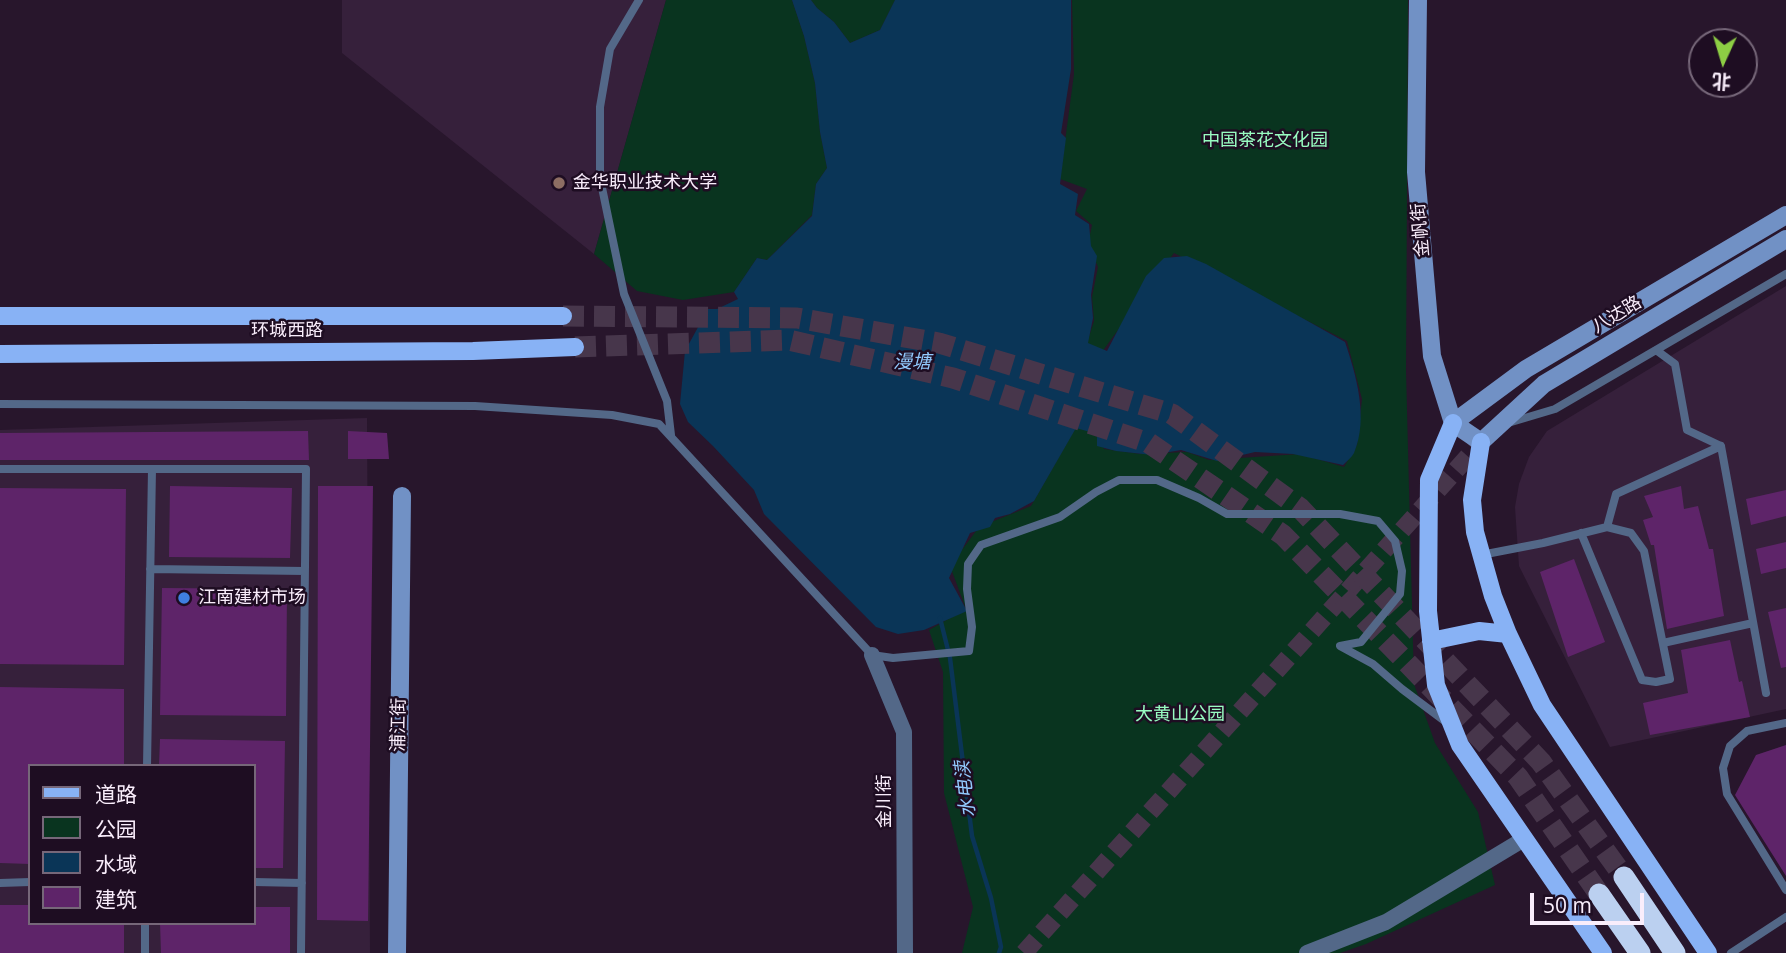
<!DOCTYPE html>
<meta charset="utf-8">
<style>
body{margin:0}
#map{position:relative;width:1786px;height:953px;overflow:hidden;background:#28162c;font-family:"Open Sans","Noto Sans SC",sans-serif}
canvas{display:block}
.legend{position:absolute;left:28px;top:764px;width:228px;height:161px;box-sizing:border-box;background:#1e0d22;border:2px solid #766779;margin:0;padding:9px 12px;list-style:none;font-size:21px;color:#f9edfb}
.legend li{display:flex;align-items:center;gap:14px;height:35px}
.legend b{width:35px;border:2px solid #766779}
.north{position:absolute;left:1688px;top:28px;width:70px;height:70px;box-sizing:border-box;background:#1e0d22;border:2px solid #766779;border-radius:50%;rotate:184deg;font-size:19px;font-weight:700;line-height:28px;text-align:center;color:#f9edfb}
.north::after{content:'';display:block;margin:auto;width:24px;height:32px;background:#8dce44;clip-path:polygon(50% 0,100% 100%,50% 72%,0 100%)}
.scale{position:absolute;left:1530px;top:893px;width:114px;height:32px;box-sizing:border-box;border:4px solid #f9edfb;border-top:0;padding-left:9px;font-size:21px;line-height:24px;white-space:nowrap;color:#f9edfb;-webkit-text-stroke:5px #1e0d22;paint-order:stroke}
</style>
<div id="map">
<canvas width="1786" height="953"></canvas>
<ul class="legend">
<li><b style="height:9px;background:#88b2f5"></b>道路</li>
<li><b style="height:19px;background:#09341f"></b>公园</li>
<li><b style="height:19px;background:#0a3557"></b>水域</li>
<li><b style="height:19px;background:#5e2469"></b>建筑</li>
</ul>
<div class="north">北</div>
<div class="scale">50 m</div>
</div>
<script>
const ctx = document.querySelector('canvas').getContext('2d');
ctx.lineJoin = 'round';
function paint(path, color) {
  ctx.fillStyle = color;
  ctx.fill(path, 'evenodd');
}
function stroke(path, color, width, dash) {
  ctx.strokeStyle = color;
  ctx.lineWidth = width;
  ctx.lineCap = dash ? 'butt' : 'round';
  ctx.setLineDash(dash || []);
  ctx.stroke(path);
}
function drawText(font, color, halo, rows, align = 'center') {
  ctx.font = font + ' "Open Sans","Noto Sans SC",sans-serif';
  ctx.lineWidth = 5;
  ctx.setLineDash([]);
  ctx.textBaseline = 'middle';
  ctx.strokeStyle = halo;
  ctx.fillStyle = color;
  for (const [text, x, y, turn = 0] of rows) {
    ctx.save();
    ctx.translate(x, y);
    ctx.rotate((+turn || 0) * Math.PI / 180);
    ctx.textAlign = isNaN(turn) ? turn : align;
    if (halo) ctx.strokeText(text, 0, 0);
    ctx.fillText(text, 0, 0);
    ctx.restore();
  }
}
const built = new Path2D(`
 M342 0H666L594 254 342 53Z
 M1786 286V709L1610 747 1519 566 1515 507 1519 484 1529 457 1547 431Z
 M367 418 370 953H0V430ZM30 766H254V923H30Z`);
const green = new Path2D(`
 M666 0H792L804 36 815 83 820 132 827 168 816 184 812 215 767 260 757 258 734 292 683 300 637 291 594 254Z
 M811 0H895L880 30 850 43 834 22 817 8Z
 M1072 0H1408L1406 371 1414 684 1435 743 1478 812 1495 885 1366 944 1340 953H962L973 907 944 793 943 672 929 630 966 609 950 566 979 527 1031 506 1076 427 1099 432 1104 449 1140 454 1187 452 1209 460 1300 454 1344 467 1357 445 1362 399 1347 341 1174 253 1102 352 1086 346 1094 321 1092 297 1098 267 1088 244 1092 225 1076 211 1087 189 1060 179 1074 74Z`);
const water = new Path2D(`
 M792 0H811L817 8 834 22 850 43 880 30 895 0H1071V69L1061 133 1066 138 1060 184 1078 194 1075 215 1089 224 1091 246 1097 256 1091 295 1093 318 1088 343 1107 351 1146 276 1164 258 1187 256 1206 264 1345 342C1356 375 1369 418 1354 453 1352 457 1347 461 1343 465L1293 454 1255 452 1217 461 1181 450 1152 455 1116 451 1097 446V434L1076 428 1034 501 1010 514 995 518 990 527 970 533 949 578 967 611 924 630 898 634 876 627 764 514 754 490 713 446 688 422 680 404 685 351 708 309H717L738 299 734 292 757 258 767 260 812 216 816 184 827 168 820 132 815 83 804 36Z`);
const stream = new Path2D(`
 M940 618 950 658 972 836 991 898 1001 947 999 953`);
const building = new Path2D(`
 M308 431 309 460H0V433Z
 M348 431 387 433 389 459H348Z
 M170 486 292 488 290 558 169 557Z
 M318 486H373L368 921 317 920Z
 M1681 486 1684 509 1698 506 1709 549H1713L1724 616 1667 629 1654 545H1651L1643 520 1653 517 1644 496Z
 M0 488 126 489 124 665 0 664Z
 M1786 490V516L1751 525 1746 499Z
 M1786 542V568L1761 574 1756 549Z
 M1574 559 1605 642 1568 657 1540 572Z
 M162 588 287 589 286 716 160 715Z
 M1786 608V667L1781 668 1768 612Z
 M1730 640 1739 682 1742 681 1750 717 1650 735 1643 703 1688 693 1681 650Z
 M0 687 124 689V766H30V864L0 863Z
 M160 739 285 741 283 868H254V766H159Z
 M1786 745V876L1735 795 1756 755Z
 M0 905H30V923H124V953H0Z
 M254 907H290V953H161L160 923H254Z`);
const secondaryTunnel = new Path2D(`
 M1024 953 1481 442`);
const highwayTunnel = new Path2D(`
 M563 316 797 318 939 343 1172 414 1300 508 1541 762 1624 877
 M575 347 789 340 953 378 1149 443 1283 535 1518 777 1599 894`);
const lane = new Path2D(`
 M639 0 610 49 600 107V178L624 294 667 401 671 435
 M1656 350 1675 364 1687 430 1721 446 1766 693
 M0 404 475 406 612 415 659 424 872 655 893 658 969 651 972 627 967 589 968 564 981 545 1060 517 1096 492 1119 480H1157L1199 498 1227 514H1340L1378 521 1395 541 1402 571 1400 594 1361 642 1340 646 1373 664 1402 689 1446 722
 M1508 423 1555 409 1786 274
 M0 469H306L301 953
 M1607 527 1616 494 1721 446
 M1481 555 1543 543 1607 527 1631 533 1644 551 1670 679 1656 682 1642 680 1581 533
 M150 569 305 571
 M1663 643 1753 623
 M1786 723 1747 731 1730 746 1723 768 1727 794 1786 890
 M147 766 152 469
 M254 882 302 883
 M0 883 30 882
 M145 923V953
 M1731 953 1786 917`);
const street = new Path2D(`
 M872 655 904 732 905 953
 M1307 953 1386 922 1524 839`);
const secondary = new Path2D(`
 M1418 0 1416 172 1432 356 1453 423 1481 442 1544 384 1786 239
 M1453 423 1526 369 1786 215
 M397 953 402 496`);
const primary = new Path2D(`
 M0 316H563
 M0 354 473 351 575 347
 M1453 423 1429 480 1428 611 1436 685 1460 745 1603 953
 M1481 442 1472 500 1475 532 1493 596 1508 634 1542 705 1708 953
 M1431 641 1479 631 1508 634`);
const highway = new Path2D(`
 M1624 877 1675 953
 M1599 894 1640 953`);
const markers = [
 [559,183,7,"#8d6e63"],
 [184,598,7,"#3f7fe0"]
];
const parkNames = [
 ["中国茶花文化园",1265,141],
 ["大黄山公园",1180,715]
];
const poiNames = [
 ["金华职业技术大学",573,183],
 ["江南建材市场",198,598]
];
const streetNames = [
 ["金帆街",1421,230,-95],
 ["八达路",1617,315,-31],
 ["环城西路",287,331],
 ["浦江街",399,725,-89],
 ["金川街",885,801,-90]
];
const waterNames = [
 ["漫塘",912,363],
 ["水电渎",966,789,-97]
];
paint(built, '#36203b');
paint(green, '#09341f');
paint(water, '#0a3557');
stroke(stream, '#0a3557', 4.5);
paint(building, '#5e2469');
stroke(secondaryTunnel, '#47364b', 18, [18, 9]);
stroke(highwayTunnel, '#47364b', 21, [21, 10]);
stroke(lane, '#536888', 8);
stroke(street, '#536888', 16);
stroke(secondary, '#7191c5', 18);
stroke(primary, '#88b2f5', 18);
stroke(highway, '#bbd0f0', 21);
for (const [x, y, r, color] of markers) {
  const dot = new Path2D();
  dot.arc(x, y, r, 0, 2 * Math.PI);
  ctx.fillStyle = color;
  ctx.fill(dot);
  stroke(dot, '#1e0d22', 2.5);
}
drawText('18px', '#98fcc1', '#1e0d22', parkNames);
drawText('18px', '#f9edfb', '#1e0d22', poiNames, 'left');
drawText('18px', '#f9edfb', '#1e0d22', streetNames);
drawText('italic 19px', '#91c9fd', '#1e0d22', waterNames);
</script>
